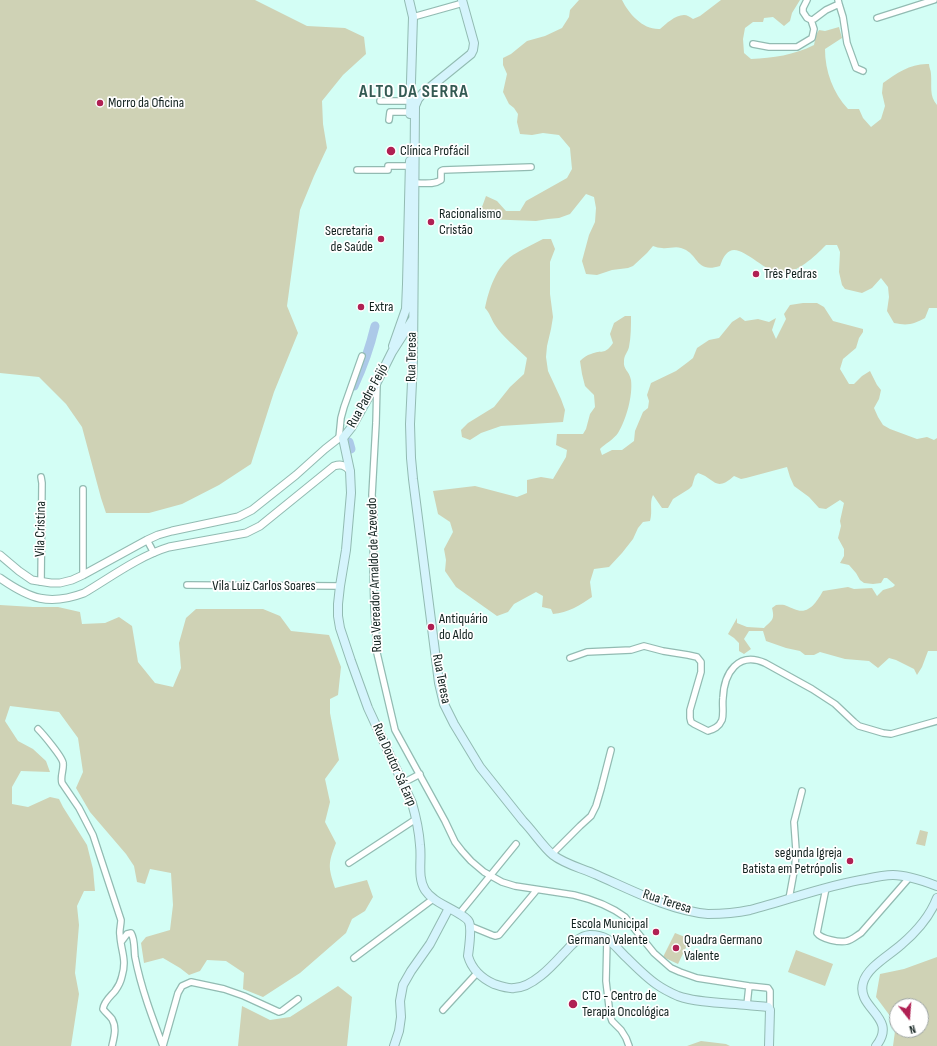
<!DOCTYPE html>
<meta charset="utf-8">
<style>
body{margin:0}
#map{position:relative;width:937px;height:1046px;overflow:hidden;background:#d3fef5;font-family:"Sofia Sans Condensed",sans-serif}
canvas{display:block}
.north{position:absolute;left:889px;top:998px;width:40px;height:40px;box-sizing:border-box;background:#fff;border:1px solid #9fa6a5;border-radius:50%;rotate:163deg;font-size:11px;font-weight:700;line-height:16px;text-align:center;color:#10201d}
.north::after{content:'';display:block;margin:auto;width:14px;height:18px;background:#b02053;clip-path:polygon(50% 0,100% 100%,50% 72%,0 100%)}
</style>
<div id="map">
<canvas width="937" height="1046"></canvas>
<div class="north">N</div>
</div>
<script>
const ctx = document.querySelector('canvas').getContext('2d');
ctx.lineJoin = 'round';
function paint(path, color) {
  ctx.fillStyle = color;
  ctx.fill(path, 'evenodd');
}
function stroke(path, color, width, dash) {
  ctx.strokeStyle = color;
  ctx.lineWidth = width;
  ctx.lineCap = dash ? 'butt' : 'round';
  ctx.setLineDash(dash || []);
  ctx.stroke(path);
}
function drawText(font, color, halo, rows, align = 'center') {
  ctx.font = font + ' "Sofia Sans Condensed",sans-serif';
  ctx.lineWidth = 3.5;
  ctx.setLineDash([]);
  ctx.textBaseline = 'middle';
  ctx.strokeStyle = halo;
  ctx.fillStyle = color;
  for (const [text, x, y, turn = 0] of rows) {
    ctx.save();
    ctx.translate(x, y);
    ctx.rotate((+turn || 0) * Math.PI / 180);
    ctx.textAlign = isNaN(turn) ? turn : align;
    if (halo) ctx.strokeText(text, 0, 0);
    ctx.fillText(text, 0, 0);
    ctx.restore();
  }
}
const green = new Path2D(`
 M0 0H255L307 26 345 28 364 37 366 54 343 75 322 101 323 124 327 148 314 176 300 210 287 306 298 333 274 392 251 464 219 485 182 504 149 513H106L101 498 82 427 66 404 39 377 0 373Z
 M579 0H622C629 14 643 30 660 29 666 24 675 15 684 15 687 15 690 17 693 19L700 16 721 0H800L792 13 790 21 784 26 773 17 764 18 763 22H753L745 28 743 39 744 53 751 59C773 58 794 55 814 45L816 35 819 30 825 31 839 27 842 38 825 49C825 71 833 93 848 109H859L863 118 871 127 881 119 885 106 882 93 883 83C897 73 911 63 929 64 929 67 931 71 931 74 932 86 929 96 937 105V308H929L925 318C914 324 908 326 894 323L887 311 889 297 888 287 881 278 872 288 862 293 845 289 842 285 839 272 840 252 837 245H826C814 257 798 273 780 273 765 272 741 244 730 251 724 254 722 261 720 266 695 274 699 253 681 248 675 246 668 249 662 248 659 248 656 247 653 246L647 253 633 266 628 268 612 270 597 275 586 274 582 261 589 235 595 222 596 208 594 197 586 194 570 214 559 218 548 219 536 221 484 219 482 207 486 196 497 201 506 211H520L526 201 567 178 572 169 570 148 559 135 543 133 532 135 520 134 517 122 518 114 514 108 509 104 503 92 507 74 503 65V58L511 54 527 41 545 36 562 28 569 17 570 10Z
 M543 239H551L555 249 550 262V294L553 317 551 329 547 346 546 357 548 371 561 399 565 410 563 422 501 426 481 433 470 440 462 437 461 430 468 423 494 407 510 387 524 374 527 358C517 348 502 336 495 325 491 319 490 313 485 308 489 289 496 267 513 255 522 249 534 244 543 239Z
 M803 303H817L824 307 833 321 863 329V332L859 338 856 348 843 359 840 369 849 384H854L862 376 870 371 877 385 881 390 879 399 874 408 878 417 883 425 890 429 917 439 927 437 934 440 937 438V651H928L922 667 917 675 914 669 896 660 889 658 878 668 869 661 845 659 820 652 814 655H805L800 651 786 648 766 641 763 631H749L744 639 751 649 744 654 739 651V643L734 638 728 634 737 618V623L747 627 764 628C772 620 775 620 772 608L776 605C787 604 785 606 794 609 809 616 817 601 823 591L848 587 854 589 872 588 877 596 883 590 893 587 895 585 887 578H884L881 583 873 584 864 583 860 580 856 573 849 565 840 563 844 556V549L838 538 841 526 840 521 844 503 840 500 826 509 819 508 809 497 794 486 790 477 787 467 746 478 741 479 734 476C715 493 715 478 698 473L695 476 692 486 689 489 673 499 668 508H662L653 495C649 503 653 511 650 521L643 522 638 528 633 539 622 553 609 567 594 569 590 582 592 597C580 605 568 613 553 614L551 609 542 607 543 596 536 592 514 604 508 612 497 616 456 587 445 571 446 560 444 549 453 532 450 522 438 514 433 491 475 486 517 497 527 493V480L541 477 553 479 566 457 567 450 556 445 557 434H583L586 429 590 414 595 407 594 395 585 386 582 374 580 361C583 358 587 355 591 354 602 349 604 356 613 343L610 334 614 323 625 316H631C631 326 631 337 629 347 628 352 624 355 624 361 623 370 629 370 631 380 633 396 626 420 618 433 614 439 605 444 600 449L602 455 612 450H622L634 441 635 431 643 412 648 408 649 401 647 395 651 383 676 371 688 362 693 358 697 348 709 340 719 338 732 322 740 317 745 321 758 319 769 322 776 318 772 330 776 339 786 319 784 314 790 305Z
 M0 605 33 607H58L80 612 82 624 105 623 119 617 132 626 138 662 155 683 173 687 181 668 179 643 186 618 196 609H263L280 616 291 631 329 635 341 667 338 695 330 699V713L339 760 325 779 330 802 325 822 336 843C328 864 328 866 335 888L367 880 373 897 365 911 352 919 346 933 300 973 263 997 243 989 244 973 226 961 207 960 200 971 189 975 180 968 163 958 144 963 141 943 146 937 170 930 173 905 171 873 150 869 145 884 137 882 134 866 126 854 90 812 76 788 83 772 78 738 59 712 10 706 5 721 18 741 33 749 46 761 50 772 21 771 12 787V804L28 807 50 797 59 799 63 807 87 845 93 869 95 891H84L77 906 79 925 75 973 79 994 71 1046H0Z
 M920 830 928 832 925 846 916 844Z
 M675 933 690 939 678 964 663 957Z
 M796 950 833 964 825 986 788 972Z
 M937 957V1046H893L896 1024 876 997 880 974 904 969ZM897 1006H921V1030H897Z
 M338 986 352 997 347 1046H238L242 1006 270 1020 290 1017Z
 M701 1041 726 1044 730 1046H687Z`);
const river = new Path2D(`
 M354 386C363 367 370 347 375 326
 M349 442 351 449`);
const minor = new Path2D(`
 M807 0 803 8V12L807 18 811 20 814 19 826 10 839 4 838 0
 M839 4 843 17 847 43 856 68 863 71
 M413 17 463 3
 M877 18 934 0
 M753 44 769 47H797L812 38 814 29 811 20
 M380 101H410
 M389 120 390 112H410
 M357 170H388V166H410
 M415 183C424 183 434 185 441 180V171L443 170 531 167
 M377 383 376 423 372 495 374 515 373 565 374 608 377 653 395 730 445 821 455 842 462 851 471 861 484 872 502 882 515 886 574 895C591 899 610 906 625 917L654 953 671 968 680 972 697 978 749 986 768 988 770 991V1010
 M341 438H339L341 418 344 407 362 356
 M83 489V575
 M147 540 154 553
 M41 582 42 483 41 477
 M187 585 340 586
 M570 658 587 652 631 650 644 646 663 651 688 655 697 657 701 662V672L690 710V718L691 722 694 724 708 731C714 729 719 727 722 720 724 713 722 705 723 698 724 673 738 651 765 663L812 689 835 704 854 722 859 726 866 728 883 733 891 734 937 721
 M38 729C43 734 63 758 63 763 64 770 60 776 62 783L79 808 93 835 121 920C121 925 119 931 120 935 121 952 127 959 122 976 121 981 118 987 115 991 111 996 104 1001 103 1009 105 1012 109 1015 112 1019 117 1028 114 1037 112 1046
 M403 783 420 774
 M552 854 580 826 591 816 596 806 601 789 611 750
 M349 863 416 819
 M826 888 817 933C821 939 840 943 847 941 852 940 856 936 861 933L909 878
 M789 899 795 866 796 850 794 822 802 791
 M459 914 516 844
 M470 926 492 935 495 936 499 935 535 892
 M607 939 606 981 610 1015 612 1021 621 1030 626 1038 629 1046
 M121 942 127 934 131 933C135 939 134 950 135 957 141 988 152 1017 163 1046
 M354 958 433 899
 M747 1005 749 986
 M443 1010 477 973
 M163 1046 178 993 182 986 191 982 224 989 244 996 279 1012 282 1011 298 999`);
const tertiary = new Path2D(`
 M0 555 19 571 32 580 51 583H60L72 580 83 575 147 540 158 535 172 531 238 517 252 510 296 475 325 449 339 438
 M0 578C30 599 49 606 84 593 111 577 139 556 169 547L246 533 260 526 334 466C341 464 345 465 350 471`);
const secondary = new Path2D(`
 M409 0 413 17 410 114
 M462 0 474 43 473 50 471 54 423 93 418 99 415 106 413 361 410 424 411 458 413 479 439 683 444 704 454 724 480 767 523 821C533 831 543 847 553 855 566 865 582 868 597 875 631 890 671 911 708 914 721 914 736 913 750 910 789 900 827 885 866 879 875 877 884 875 893 875 907 875 924 881 937 886
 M413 319 392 352 377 382 351 428 343 438 350 471 351 493 346 550 340 586 338 604V616L340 628 351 661 368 708 412 803C416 817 419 831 420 845 422 860 417 877 425 890 427 893 431 897 434 899 441 905 466 915 469 922 472 929 469 947 468 956 472 970 481 978 494 984 500 986 508 989 514 988 532 988 552 966 563 954 571 946 578 936 590 935 596 935 602 936 607 939 615 944 620 952 627 958 636 967 646 977 656 984 663 989 671 993 678 996 697 1003 726 1003 747 1005 754 1006 761 1006 768 1007L770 1010 769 1046
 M393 346 406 309 407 284 410 161
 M394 1046 399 1031 401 1017 400 1001 403 985 411 971 430 944 449 908
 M876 1046C899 1017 856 1009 863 983 867 967 890 955 902 944 916 932 930 916 937 898`);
const markers = [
 [100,103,4,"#b02053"],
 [391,151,5,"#b02053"],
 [431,222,4,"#b02053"],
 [381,239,4,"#b02053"],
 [756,274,4,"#b02053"],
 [361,307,4,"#b02053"],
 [431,627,4,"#b02053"],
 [850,861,4,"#b02053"],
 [656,932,4,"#b02053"],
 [676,948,4,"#b02053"],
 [573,1004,5,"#b02053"]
];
const poiNames = [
 ["Morro da Oficina",108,103],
 ["Clínica Profácil",400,151],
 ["Racionalismo",439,214],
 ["Cristão",439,230],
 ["Secretaria",373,231,"right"],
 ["de Saúde",373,247,"right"],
 ["Três Pedras",764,274],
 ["Extra",369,307],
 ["Antiquário",439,619],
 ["do Aldo",439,635],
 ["segunda Igreja",842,853,"right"],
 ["Batista em Petrópolis",842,869,"right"],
 ["Escola Municipal",648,924,"right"],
 ["Germano Valente",648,940,"right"],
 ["Quadra Germano",684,940],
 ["Valente",684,956],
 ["CTO - Centro de",582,996],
 ["Terapia Oncológica",582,1012]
];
const streetNames = [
 ["Rua Teresa",412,357,-89],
 ["Rua Padre Feijó",368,396,-61],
 ["Vila Cristina",41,529,-89],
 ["Rua Vereador Arnaldo de Azevedo",375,575,-92],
 ["Vila Luiz Carlos Soares",264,586],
 ["Rua Teresa",441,679,79],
 ["Rua Doutor Sá Earp",394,765,66],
 ["Rua Teresa",667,902,18]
];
const districtNames = [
 ["ALTO DA SERRA",414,92]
];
paint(green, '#cfd2b5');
stroke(river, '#acc9e8', 9);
stroke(minor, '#92bbb2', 8);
stroke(tertiary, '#92bbb2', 9);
stroke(secondary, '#92bbb2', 10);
stroke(minor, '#fff', 5.5);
stroke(tertiary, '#fff', 7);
stroke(secondary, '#d5f4fc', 8);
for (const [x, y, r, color] of markers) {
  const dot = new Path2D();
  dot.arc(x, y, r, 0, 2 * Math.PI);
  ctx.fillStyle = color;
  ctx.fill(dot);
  stroke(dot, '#fff', 1.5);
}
drawText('14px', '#10201d', '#fff', poiNames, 'left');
drawText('14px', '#10201d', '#fff', streetNames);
ctx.letterSpacing = '1px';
drawText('bold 18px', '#345a53', '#fff', districtNames);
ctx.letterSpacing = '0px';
</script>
